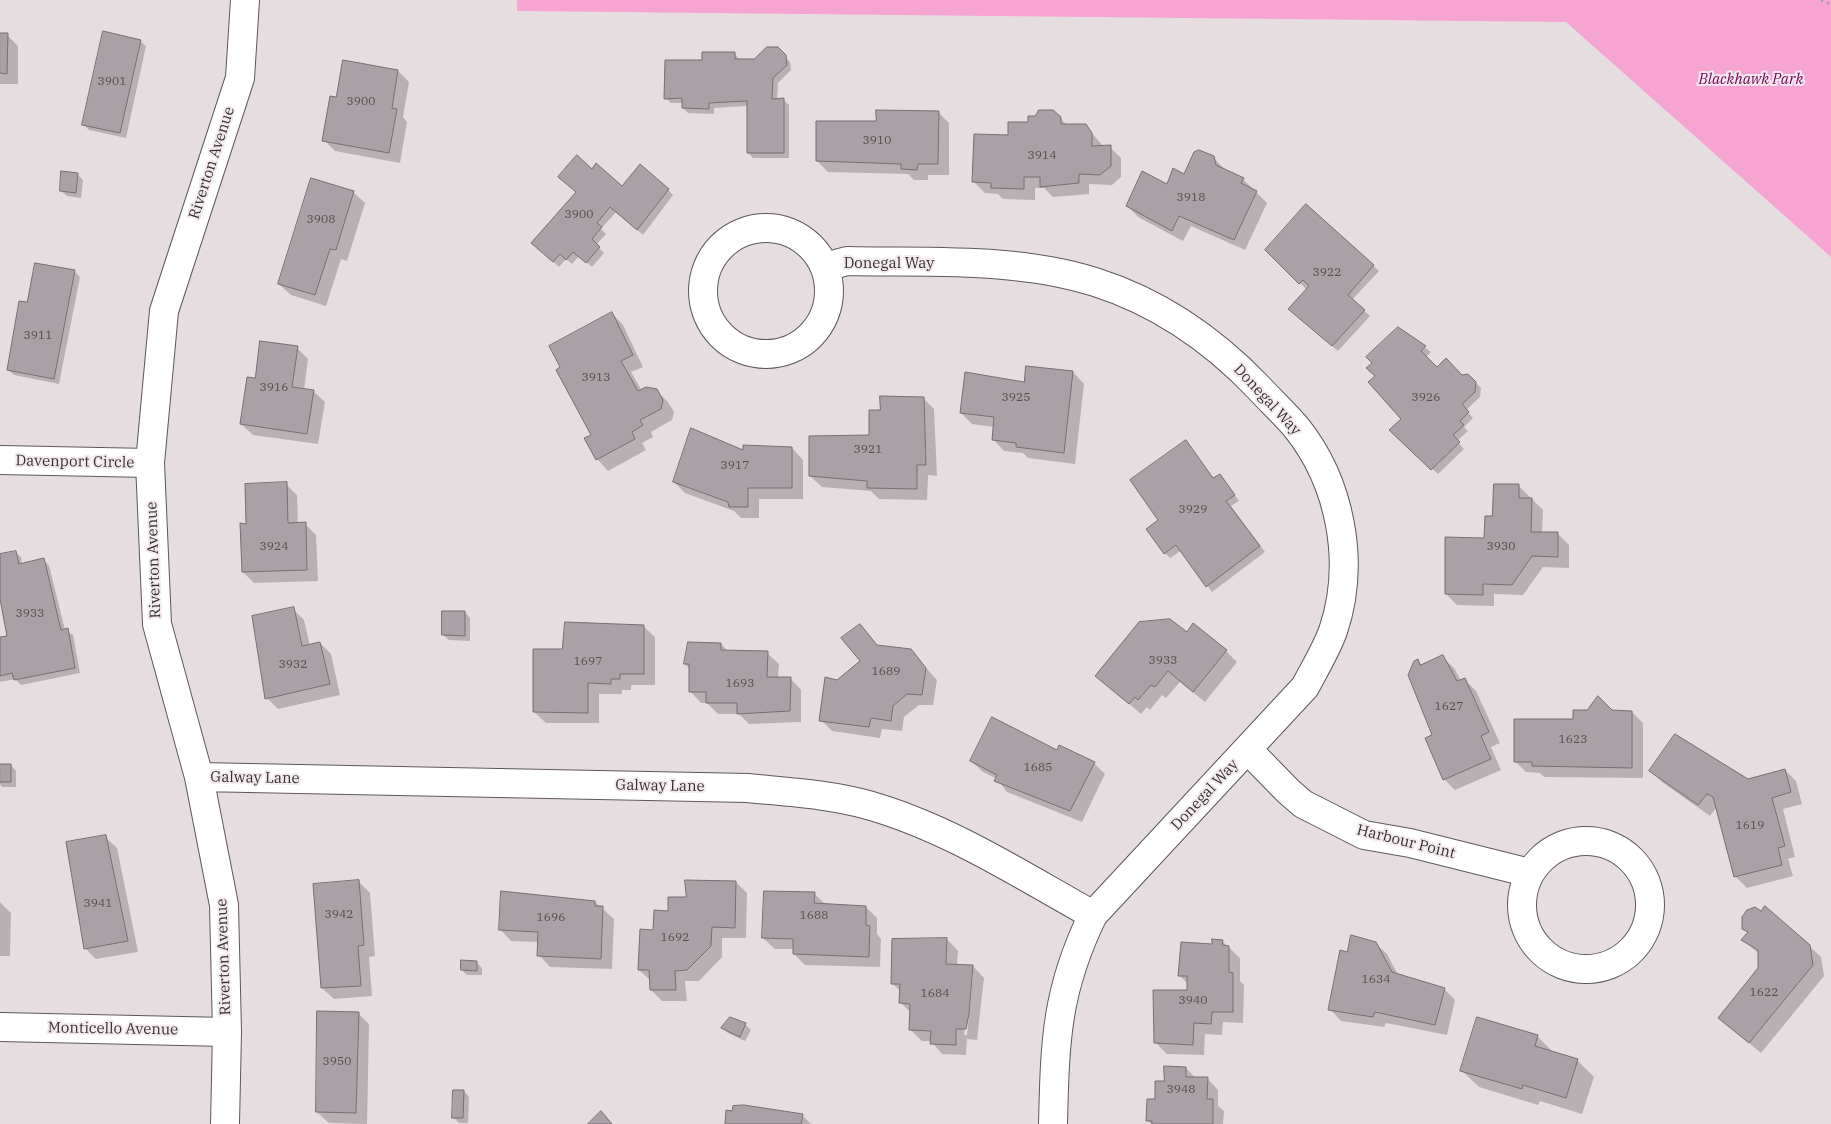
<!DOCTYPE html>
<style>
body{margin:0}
canvas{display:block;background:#e6dde1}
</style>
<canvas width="1831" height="1124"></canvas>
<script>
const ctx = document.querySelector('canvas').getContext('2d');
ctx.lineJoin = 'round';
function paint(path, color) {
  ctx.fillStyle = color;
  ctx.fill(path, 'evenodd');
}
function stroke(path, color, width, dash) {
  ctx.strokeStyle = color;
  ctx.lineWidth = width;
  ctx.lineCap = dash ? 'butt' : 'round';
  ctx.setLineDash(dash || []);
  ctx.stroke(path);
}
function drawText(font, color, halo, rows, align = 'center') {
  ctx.font = font + ' "IBM Plex Serif",serif';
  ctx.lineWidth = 4;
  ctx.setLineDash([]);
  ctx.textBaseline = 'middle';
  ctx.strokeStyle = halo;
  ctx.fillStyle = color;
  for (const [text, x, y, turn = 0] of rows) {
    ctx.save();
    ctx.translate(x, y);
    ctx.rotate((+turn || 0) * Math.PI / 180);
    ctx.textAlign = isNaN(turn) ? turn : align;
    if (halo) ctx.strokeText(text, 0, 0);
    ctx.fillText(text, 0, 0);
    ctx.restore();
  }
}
const green = new Path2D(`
 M517 0H1831V257L1566 22 517 11Z`);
const shadow = new Path2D(`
 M0 34 7 35 18 46V84H0Z
 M140 41 146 46 126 138 89 130 83 124Z
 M777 49 790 62 791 70 778 83 777 100H784L789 105V158H753L748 153V106L714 108V114L688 113 683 108V103H671L666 98 703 61 735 54 740 60H755Z
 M398 71 409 82 403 117 407 122 400 163 335 151 324 140 337 98Z
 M1053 111 1067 125H1085L1103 146 1110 147 1121 158V177L1112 185 1089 184V194L1053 197 1044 188H1035V200L1003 199 998 194 985 193 974 182 1009 136 1029 124 1035 117Z
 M938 112 949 123V175H928V180H914L908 174 828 172 817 161 877 123Z
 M1213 157 1225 170 1243 179 1267 203 1245 250 1191 226 1183 241 1138 217 1127 205 1168 185Z
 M592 170 622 188 668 190 673 195 643 235 616 212 601 229 606 234 596 245 604 253 592 267 579 256 572 264 566 259 559 267 538 248Z
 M77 174 83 180 81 198 67 196 61 191Z
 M353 192 365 203 347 261 341 259 326 306 291 295 279 284Z
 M1306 206 1379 271 1352 300 1370 316 1338 351 1295 314 1307 290 1267 250Z
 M74 271 80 277 59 384 14 375 8 370 28 304Z
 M612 313 623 325 643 367 631 372 642 391H657L668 402 674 412 672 420 651 432 653 437 642 443 646 450 608 471 597 459 592 435Z
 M1398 328 1431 352 1426 357 1437 369 1462 376 1468 375 1481 388 1480 397 1466 410 1473 418 1464 427 1468 431 1457 441 1464 449 1438 474 1396 436 1403 419 1377 376 1374 363Z
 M297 348 308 359 304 390 313 391 325 402 318 444 253 435 241 424 256 379Z
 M1073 372 1084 384 1075 464 1028 458 1023 453 1004 451 993 439 994 427 972 424 961 413 1025 383Z
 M923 398 934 409 937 476 928 475 927 500 879 499 871 491 822 487 810 476 870 436 881 411Z
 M1186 442 1214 479 1220 475 1225 481 1239 501 1231 506 1265 552 1212 592 1182 550 1170 558 1165 553 1160 521Z
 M792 448 803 460V499H759V518H741L734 511 685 493 674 482Z
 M286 484 297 495 298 524H305L316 535 318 581 254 583 243 572 247 525Z
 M1518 485 1543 510 1542 533 1558 534 1569 545V568L1543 567 1523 595 1494 594V606L1457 605 1446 594 1485 539 1493 517Z
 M15 552 21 557 22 564 43 560 49 565 65 630 73 635 80 673 21 685 15 679 0 682V638L9 637 0 593V555Z
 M293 609 304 620 310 646 320 643 331 654 340 695 278 709 267 698Z
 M465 612 470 618V641L449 640 443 635Z
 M860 625 879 647 910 650 937 680 933 705H919L904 717 902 731 882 729 880 738 832 731 821 720 837 681 862 661Z
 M643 626 655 637V685H631V690H622V694H599V723H546L534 712 563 651Z
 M1187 633 1226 651 1237 662 1205 702 1180 682 1166 698 1162 695 1150 710 1147 707 1141 714 1097 676Z
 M721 644 728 651 767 653 779 664 778 678H790L801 690V722L749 724 739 714H718L707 703H701L690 691V669L685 664Z
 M1442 657 1454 668 1461 681 1465 680 1476 691 1500 743 1491 747 1501 770 1455 790 1444 779 1418 661 1422 665Z
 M1612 711 1632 712 1643 723V778L1544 777 1540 773 1526 772 1515 761 1574 720Z
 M1058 751 1094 763 1105 774 1082 822 1007 792 997 779 983 772 971 761Z
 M0 765H11L16 771V787H2L0 784Z
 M1785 770 1796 781 1802 804 1783 809 1795 857 1788 859 1793 876 1747 888 1736 877 1717 807 1710 816 1662 782 1651 771 1748 780Z
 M105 837 117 848 138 952 96 959 85 948Z
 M359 882 370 893 375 956 369 957 372 996 334 999 322 988Z
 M736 882 747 893 746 938H722V957L699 981H685L687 1001H662L651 990V981L639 970 654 931 669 912 687 899Z
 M814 893 826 905 866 907 877 918V934L881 939 880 967 805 965 794 954V949H775L763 938Z
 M0 902 11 913 10 956H0Z
 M595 902 614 919 612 969 550 967 539 955V942L511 941 500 929Z
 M1744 928 1809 946 1821 957 1824 976 1761 1053 1719 1018 1759 968V954L1743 940 1749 934Z
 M947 939 958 951 957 966H973L984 978 977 1040 967 1039 966 1055 942 1054 931 1041H922L911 1030V1013L900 1002 901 992 892 983 894 940ZM971 975H973L967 1035H964Z
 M1222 941 1240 958V981L1244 985 1243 1023 1223 1022 1222 1035 1205 1034 1204 1055 1167 1054 1156 1043 1188 992V984L1179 975 1213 945Z
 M1375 943 1387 954 1398 975 1444 989 1455 1000 1447 1035 1386 1023 1384 1027 1341 1021 1330 1009 1348 953Z
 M476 962 482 968V975H467L462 970Z
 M358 1013 369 1024 367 1124 329 1123 317 1112Z
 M1478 1018 1538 1037 1554 1053 1577 1060 1594 1077 1582 1114 1540 1101 1538 1105 1479 1087 1462 1071Z
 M745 1024 751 1030 745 1041 728 1033 722 1028Z
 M1186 1068 1196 1078H1207L1218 1090V1106L1224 1111 1223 1124H1151L1147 1120 1165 1082Z
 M464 1091 469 1097 468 1123H459L454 1118Z
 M802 1115 811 1124H726Z`);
const building = new Path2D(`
 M103 31 141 40 120 133 82 125Z
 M0 33H8L7 74 0 73Z
 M767 47H778L786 55 787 65 773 78 772 99 784 98V153H747V101L709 103V109L682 108V98L664 99 665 60H702V52H735V59H754Z
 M343 60 398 70 392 108 397 109 389 153 322 141 330 96 336 97Z
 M876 110 939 111 938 164H918L917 170 901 169V164L816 161V121H876Z
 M1039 110H1053L1061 117V124H1086L1092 133V146L1111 145V166L1100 175 1079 174V183L1040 187V177H1024V189L991 188V183L972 182 974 134 1008 135V122H1028V116H1035Z
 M1199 150 1214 156 1216 165 1244 178 1241 183 1257 191 1234 240 1179 216 1172 231 1126 206 1142 171 1167 184 1173 168 1184 174 1194 152Z
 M577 155 592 169 596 163 622 186 640 164 669 189 637 230 610 207 597 223 602 227 592 239 600 247 586 263 573 252 566 260 560 254 553 262 531 243 576 192 558 177Z
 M61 171 78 173 76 193 60 191Z
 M311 178 354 191 336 250 330 249 315 295 278 284Z
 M1306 204 1374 265 1348 295 1365 310 1332 346 1288 309 1309 286 1303 280 1299 284 1265 250Z
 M35 263 75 270 54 379 7 370 19 301 27 302Z
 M612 312 633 355 621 361 638 391 646 387 657 389 663 400 661 409 640 420 643 425 632 432 635 439 596 460 584 438 591 435 556 370 560 367 549 346Z
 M1398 327 1426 346 1421 351 1437 367 1446 358 1462 375 1468 374 1476 382 1475 392 1462 404 1469 412 1460 421 1464 425 1453 435 1460 442 1431 470 1389 430 1401 419 1368 382 1375 376 1366 368 1372 363 1366 357Z
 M260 341 298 346 292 387 314 390 307 434 240 424 247 377 255 378Z
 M1026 366 1073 371 1064 453 1016 447V443L992 440 994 417 960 413 965 372 1024 382Z
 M880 396 924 397 926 465H917V489L867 488V481L809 476V436L869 435V410H880Z
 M691 428 743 450V445L792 447V488H748V507H729L728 502 673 482Z
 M1186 440 1213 478 1220 474 1235 495 1226 501 1260 546 1206 587 1176 545 1164 554 1146 529 1158 520 1130 480Z
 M287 482 288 523 306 522 307 570 242 572 240 523 246 524 245 484Z
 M1494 484H1519V498H1532L1531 532H1558V557L1532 556 1512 585 1483 584V595L1445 594V537L1484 538 1485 516H1492Z
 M16 551 19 564 44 558 61 630 68 628 75 668 14 680 12 673 0 676V637L7 636 0 599V554Z
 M294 607 302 646 320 642 330 684 265 699 252 616Z
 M442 611H465V636L442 635Z
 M1170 619 1187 632 1193 623 1227 650 1193 692 1168 671 1155 687 1151 685 1138 700 1135 697 1129 704 1095 676 1139 622Z
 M565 622 644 625V674H620V679H611V684L588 683V713L533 712V649H562Z
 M860 624 877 645 911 649 926 668 922 695 907 694 893 706 891 721 871 718 869 727 819 721 825 677 837 680 860 661 841 638Z
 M688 642 721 643V650L768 651 767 677H791L790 711 737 714V703H706V692H689V664H684Z
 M1443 655 1457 681 1465 678 1489 732 1481 736 1491 759 1443 780 1425 738 1432 735 1408 675 1414 661 1418 659 1420 665Z
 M1598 696 1612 710 1632 711V768L1532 766V762H1514V719H1573V710H1587Z
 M992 717 1057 750 1059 745 1095 762 1070 811 994 781 997 775 970 761Z
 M1675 734 1748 779 1785 769 1791 792 1772 798 1785 846 1778 848 1782 865 1734 877 1713 797 1707 794 1698 805 1649 771Z
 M0 764H11V782H0Z
 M106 835 128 941 84 949 66 842Z
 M359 880 364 945 358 946 361 986 321 988 313 884Z
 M685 880 736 881 735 928 712 927 711 946 687 970 675 971 676 990H650L649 970H638L640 929 653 930 654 910 668 911V897H686Z
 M501 891 595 901V906H603L601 959 537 956 538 932 499 930Z
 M764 891 815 892 814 903 866 906V925L870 926 869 957 793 954V939L762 938Z
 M1765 906 1810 945 1813 965 1749 1043 1718 1018 1758 968V950L1741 940 1748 932 1742 929V917L1747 910 1755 907 1761 911Z
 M1351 935 1376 942 1392 972 1445 988 1435 1025 1375 1012 1373 1017 1328 1010 1340 950 1347 952Z
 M947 938 946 964 973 965 969 1014 966 1029H956V1045L930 1044 931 1031 909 1030 910 1004 899 1003 900 984H891L892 939Z
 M1212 939 1223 940 1222 945 1229 946V972L1233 973V1012H1212L1211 1024 1194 1023 1193 1045 1154 1043 1153 990H1187V976H1178L1181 942 1212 944Z
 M461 960 477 961V971L461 970Z
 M317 1011 359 1012 356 1113 316 1112Z
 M730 1017 746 1023 740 1037 721 1028Z
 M1477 1017 1538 1035 1535 1046 1578 1059 1566 1098 1523 1085 1522 1089 1460 1071Z
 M1164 1066 1186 1067V1077H1208L1207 1099H1213V1124H1152V1121H1146L1147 1099H1155V1081H1164Z
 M453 1090H464L463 1118H452Z
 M744 1105 803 1114 801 1124H725L726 1110 732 1111 733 1106Z
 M601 1111 612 1124H588Z`);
const path = new Path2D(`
 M1821 0 1831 4`);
const minor = new Path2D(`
 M703 291a63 63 0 1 1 126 0a63 63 0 1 1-126 0Z
 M825 267 847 261C929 263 1016 257 1095 282 1158 302 1213 340 1258 387 1270 400 1284 413 1296 427 1341 483 1356 563 1333 631 1326 650 1315 668 1305 687L1093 915C1056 991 1055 1041 1053 1124
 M0 460 150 463
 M1248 750 1288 791 1303 804 1364 835 1410 843 1530 873
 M199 777 748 788C788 792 829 794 868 805 949 828 1021 875 1093 915
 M1522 905a64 64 0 1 1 128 0a64 64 0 1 1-128 0Z
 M0 1027 227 1032
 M225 1124 227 1032 224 905 199 777 157 624 150 463 164 311 240 78 245 0`);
const numberNames = [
 ["3901",112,82],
 ["3900",361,102],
 ["3910",877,141],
 ["3914",1042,156],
 ["3918",1191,198],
 ["3900",579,215],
 ["3908",321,220],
 ["3922",1327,273],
 ["3911",38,336],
 ["3913",596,378],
 ["3916",274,388],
 ["3925",1016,398],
 ["3926",1426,398],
 ["3921",868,450],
 ["3917",735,466],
 ["3929",1193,510],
 ["3924",274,547],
 ["3930",1501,547],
 ["3933",30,614],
 ["3933",1163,661],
 ["1697",588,662],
 ["3932",293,665],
 ["1689",886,672],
 ["1693",740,684],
 ["1627",1449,707],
 ["1623",1573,740],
 ["1685",1038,768],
 ["1619",1750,826],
 ["3941",98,904],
 ["3942",339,915],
 ["1688",814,916],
 ["1696",551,918],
 ["1692",675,938],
 ["1634",1376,980],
 ["1622",1764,993],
 ["1684",935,994],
 ["3940",1193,1001],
 ["3950",337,1062],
 ["3948",1181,1090]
];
const parkNames = [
 ["Blackhawk Park",1751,80]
];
const streetNames = [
 ["Riverton Avenue",212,163,-72],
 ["Donegal Way",889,264],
 ["Donegal Way",1267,400,47],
 ["Davenport Circle",75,462,1],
 ["Riverton Avenue",154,560,-92],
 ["Galway Lane",255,778,1],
 ["Galway Lane",660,786,1],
 ["Donegal Way",1205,795,-47],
 ["Harbour Point",1406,842,14],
 ["Riverton Avenue",224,957,-92],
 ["Monticello Avenue",113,1029,1]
];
paint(green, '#f6a5d3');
paint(shadow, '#0003');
paint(building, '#a9a1a5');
stroke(building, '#776f73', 1);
stroke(minor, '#5e575b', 30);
stroke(path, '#aaa3a6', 3, [2.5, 4]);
stroke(minor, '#fff', 28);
drawText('12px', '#534e50', null, numberNames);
drawText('italic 15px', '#720252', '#f3eaef', parkNames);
drawText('15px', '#363234', '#f3eaef', streetNames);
</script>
